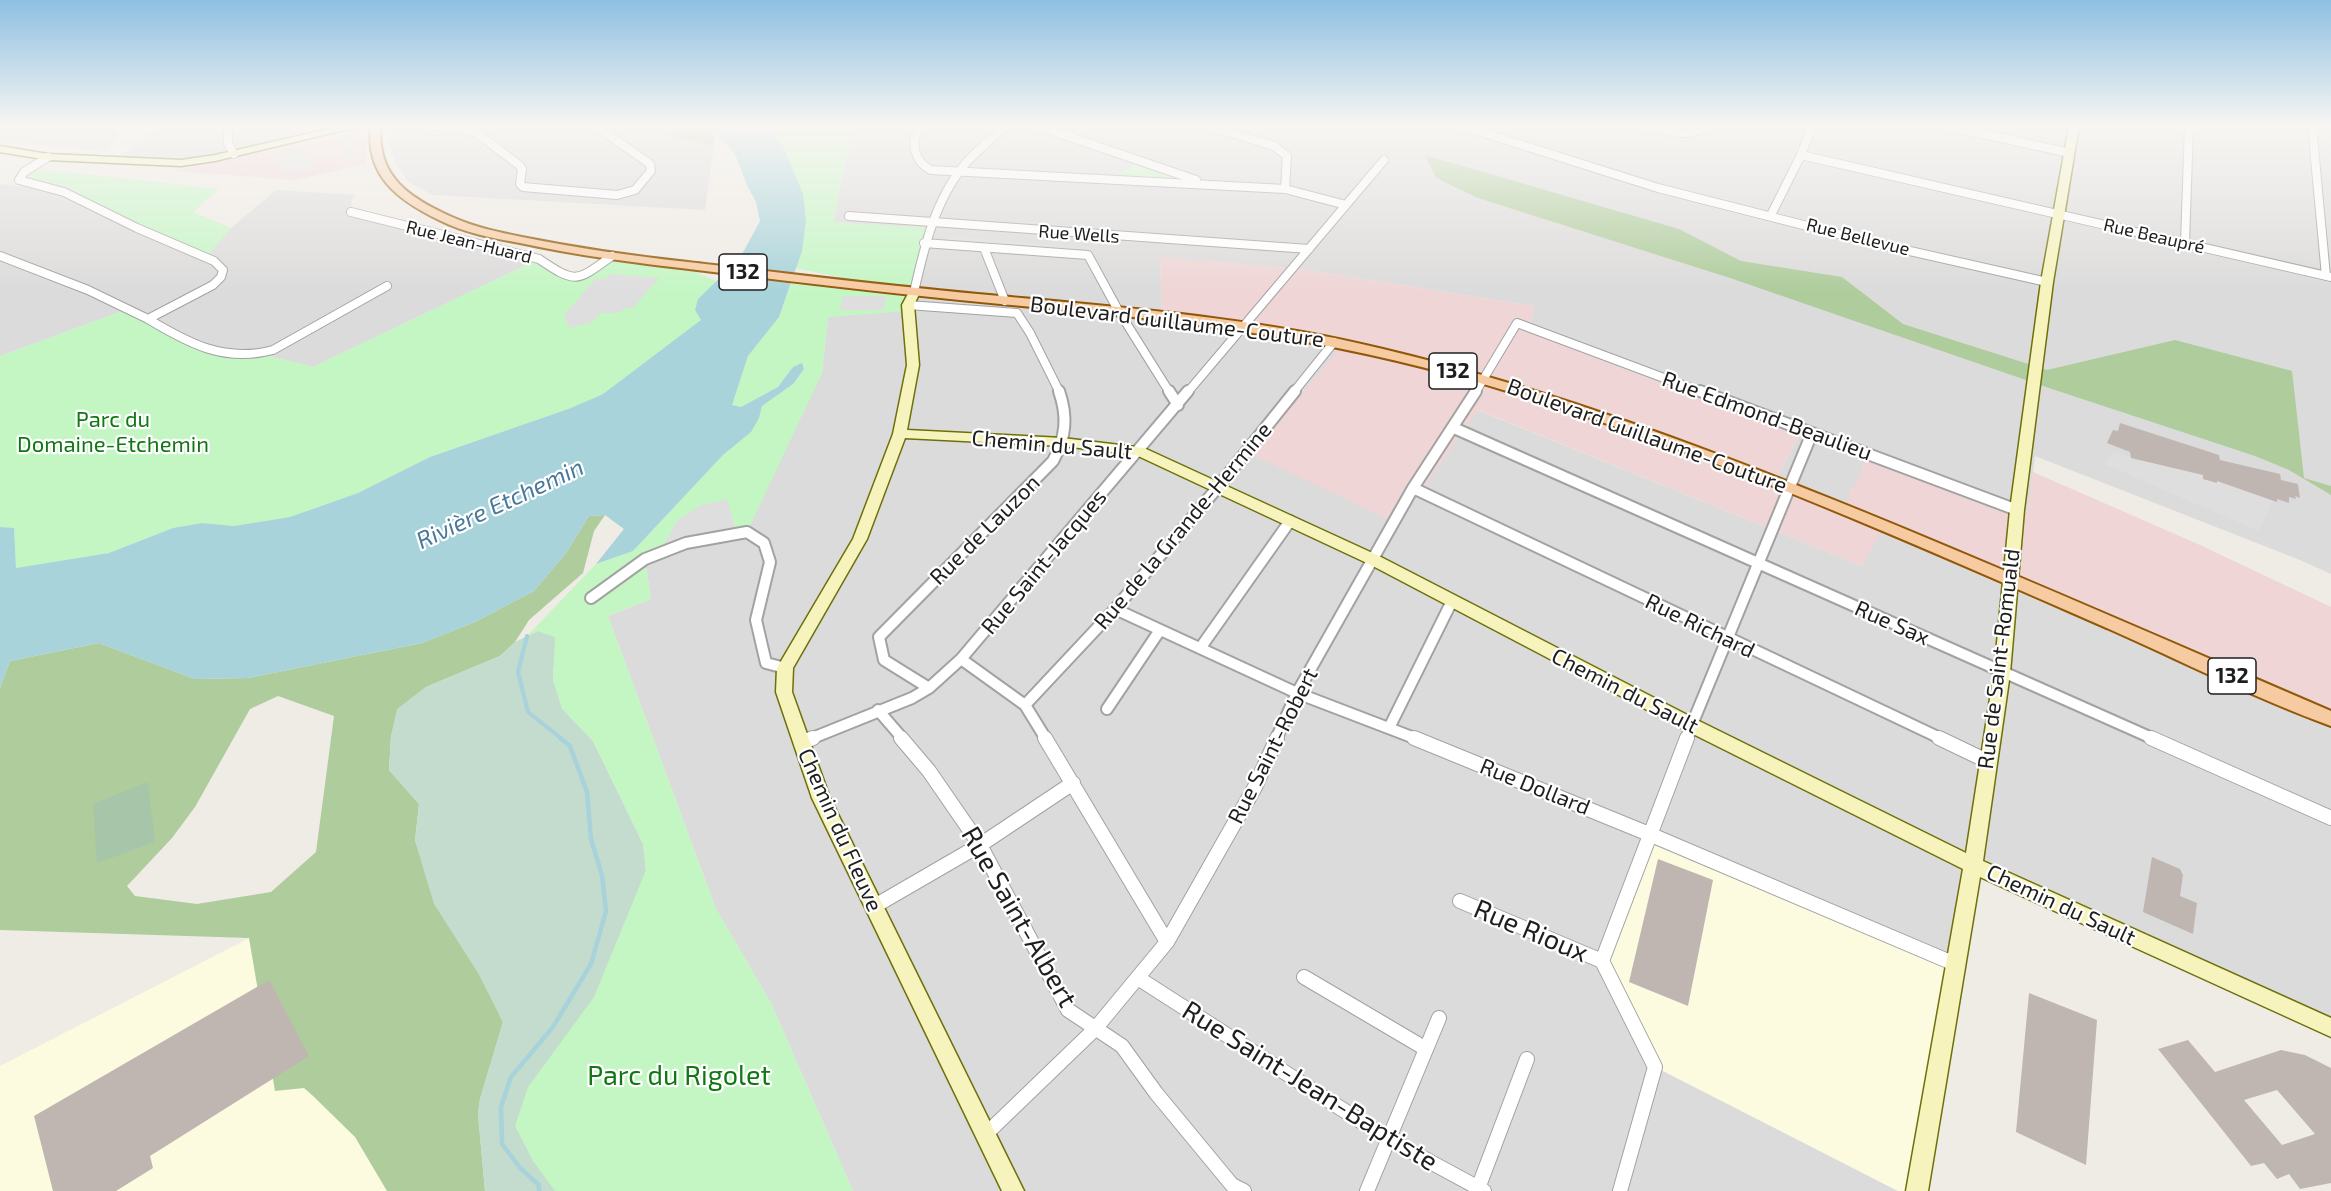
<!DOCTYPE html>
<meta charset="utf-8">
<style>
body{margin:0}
canvas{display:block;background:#efebe5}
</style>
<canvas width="2331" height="1191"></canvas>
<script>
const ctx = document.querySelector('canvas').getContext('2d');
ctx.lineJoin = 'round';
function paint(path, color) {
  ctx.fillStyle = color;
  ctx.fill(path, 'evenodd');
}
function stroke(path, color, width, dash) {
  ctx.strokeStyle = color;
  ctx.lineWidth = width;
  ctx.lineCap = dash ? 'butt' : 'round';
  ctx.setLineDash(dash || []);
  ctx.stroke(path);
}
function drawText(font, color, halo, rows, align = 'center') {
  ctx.font = font + ' "Exo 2",sans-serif';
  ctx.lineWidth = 4.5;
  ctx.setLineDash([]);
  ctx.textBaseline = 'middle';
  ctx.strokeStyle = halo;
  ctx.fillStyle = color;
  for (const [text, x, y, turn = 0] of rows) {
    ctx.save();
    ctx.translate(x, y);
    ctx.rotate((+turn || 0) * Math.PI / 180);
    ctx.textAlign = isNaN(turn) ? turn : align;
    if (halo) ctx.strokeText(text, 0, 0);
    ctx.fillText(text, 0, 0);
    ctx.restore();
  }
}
const residential = new Path2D(`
 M0 126H115L117 136 107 152 0 141Z
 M154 126H294L297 136 199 158 173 160 116 158 153 133Z
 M391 126H656L672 137 714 146 705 210 433 195 407 181 395 161 389 143Z
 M853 126H2331V574L2300 560 2035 456 2028 512 1867 456 1846 512 1773 485 1799 436 1528 332 1534 306 1306 270 1160 257 1162 319 1340 350 1398 524 1477 410 1862 566 1880 531 2013 590 2331 723V1029L1973 865 1955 964 1655 1066 1898 1191H853L771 1003 716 909 608 616 651 599 645 559 822 373 828 317 908 305 833 222Z
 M0 184 64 192 231 228 276 190 356 195 352 199 351 212 539 259 313 367 261 354 214 350 128 309 0 356Z`);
const commercial = new Path2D(`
 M294 126H368L366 164 295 180 173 171 298 142Z
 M1160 257 1306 270 1534 306 1528 332 1799 436 1773 485 1846 512 1850 489 1855 486 1867 456 2027 512 2033 472 2200 545 2331 607V723L2013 590 1881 531 1862 566 1478 410 1398 524 1249 453 1339 350 1162 319Z`);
const education = new Path2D(`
 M1649 834 1955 964 1918 1191H1898L1655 1067 1602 961Z
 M337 893 440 1191H0V1066Z`);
const forest = new Path2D(`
 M656 126H708L713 129 714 146 672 137Z
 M1425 155 1679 229 1741 261 1842 277 1903 324 2047 370 2175 340 2292 371 2304 478 2331 486V495L2289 470 2255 456 2049 388 1730 278 1478 198 1436 178Z
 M605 515 594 531 583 573 529 620 515 642 500 656 426 687 398 709 391 736 389 770 419 804 415 841 503 1022 480 1099 478 1114 485 1191H387L355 1137 312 1095 304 1088 275 1091 249 938 0 930V688L10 661 99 643 195 679 248 678 422 643 475 622 534 591 566 553 589 516ZM278 696 334 716 316 852 271 892 197 904 135 896 127 886 172 838 195 807 250 709Z`);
const wetland = new Path2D(`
 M538 631 556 637 553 679 562 708 593 741 643 844 646 870 632 1191H485L478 1114 480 1099 503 1022 478 973 434 904 415 841 419 804 389 770 391 736 397 709 426 687 500 656 515 642Z`);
const cemetery = new Path2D(`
 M148 782 155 842 97 863 93 804Z`);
const park = new Path2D(`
 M739 126H853L833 222 930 228 908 311 828 317 822 373 747 532 645 559 651 599 608 616 716 909 771 1003 853 1191H555L533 1161 515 1126 528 1087 594 997 646 870 643 844 593 741 562 709 553 679 555 637 538 631 527 636 596 564 633 551 723 455 750 432 759 418 762 406 793 384 804 369 793 367 778 387 741 407 732 405 748 356 779 317 791 284 908 291 795 268Z
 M1142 161 1211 185 1108 179Z
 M30 168 219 189 193 212 231 228 206 257 64 192 21 181Z
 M605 256 679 265 716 281 698 299 695 310 702 320 603 394 571 408 430 457 358 493 290 517 234 526 202 523 173 528 109 553 16 568 14 529 0 527V356L128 309 214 350 261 354 313 367 539 259 558 274 589 273Z`);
const parking = new Path2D(`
 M353 134 356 138V159L341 162 342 151 335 138Z
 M302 146 312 168 287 176 277 152Z
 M949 236 1092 248 1088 255 945 245Z
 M609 274 659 278 633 308H625L619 313H600L593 322 569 328 564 315 596 278 605 279Z
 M843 296H887L883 310H839Z
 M2112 452 2203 475V479L2217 481 2273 501 2259 531 2104 464Z
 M727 499 735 527 662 548 677 521 701 505Z`);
const water = new Path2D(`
 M708 126H767L783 146 803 194 806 220 802 251 779 317 748 356 732 405 741 407 778 387 793 367 802 363 804 369 793 384 762 406 759 418 751 432 723 455 633 551 596 564 624 529 605 515 589 516 566 553 534 591 475 622 422 643 248 678 195 679 99 643 10 661 0 688V527L14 528 16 568 109 553 173 528 202 523 234 526 290 517 358 493 430 457 571 408 603 394 701 320 695 310 698 299 740 258 760 221 756 202 747 185 735 154Z`);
const streamFar1 = new Path2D(`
 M527 636 518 672 528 712 562 739`);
const stream = new Path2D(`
 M539 1191V1185L521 1169 502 1144 501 1107 511 1077 553 1027 591 964 606 911 602 875 591 839 587 792 570 746 560 738`);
const building = new Path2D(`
 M2120 423 2219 455 2220 460 2280 474 2281 480 2298 484 2300 498 2295 496 2296 499 2289 497V503L2277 499V502L2217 481V483L2203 479V475L2131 458 2130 452 2107 443 2113 430 2118 431Z
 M2152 857 2180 869 2183 875 2180 896 2197 903 2193 934 2143 912Z
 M1658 859 1713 880 1688 1006 1629 982Z
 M269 980 309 1056 150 1156 153 1168 116 1191H53L34 1116Z
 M2029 993 2097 1020 2086 1165 2016 1132Z
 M2188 1040 2215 1072 2281 1050 2305 1055 2331 1068V1183L2300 1189 2289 1174 2277 1179 2264 1163 2251 1166 2158 1049ZM2277 1090 2315 1134 2282 1145 2244 1100Z`);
const streetFar2 = new Path2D(`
 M228 126V143L234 154
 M426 126H441
 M452 126 477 133 519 165 522 169 520 184 523 187 617 195 635 190 651 171 650 164 596 126
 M1038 126 1196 180
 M1208 126 1274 146 1287 156 1285 189
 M1462 126 1658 188 1870 242 2047 282
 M1647 126C1668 131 1687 139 1706 126
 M1947 126 2070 153
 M2312 126 2326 276
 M919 129C910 144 915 162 931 170L1285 189 1346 205
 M1801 155 2331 277
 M351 212 539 259C576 284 576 282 612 256
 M1771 215 1801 155 1812 126
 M849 216 1309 249
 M924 243 1088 255 1118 310 1170 393
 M2185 243 2189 126
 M984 248 1005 301
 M0 256 88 290 148 319 213 285 221 277 223 270 214 261 137 228 64 192 19 180 24 172 48 157
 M914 292C924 248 935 200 965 164 977 150 992 139 1005 126
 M908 305 1017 313 1030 333 1060 393
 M148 319C188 343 224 363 273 350L387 286
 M1187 393 1384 160
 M1293 393 1334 342
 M1475 393 1517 323 1704 393`);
const streetFar1 = new Path2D(`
 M1169 391 1178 405
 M1700 391 2017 510
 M1454 428 2154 739
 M1413 488 1942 739
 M591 598 645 559 686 543 747 532 764 543 770 562 756 620 766 663 785 668
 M1115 609 1297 693 1417 739
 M1201 647 1290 521
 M961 659 1025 705 1046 739
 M929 688 884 660 879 637 1053 461C1066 437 1068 417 1059 391
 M1025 705 1115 609 1218 487 1295 391
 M1107 709 1160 630
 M878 710 903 739
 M1389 728 1452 601
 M810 739 912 698 929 688 961 659 1188 391
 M1276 739 1297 693 1413 488 1476 391
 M1686 739 1812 433`);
const street = new Path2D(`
 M901 738 929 771 980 845 1068 1010 1122 1046 1156 1093 1232 1185 1244 1191
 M1045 738 1167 942
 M1414 738 1649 834 1955 964
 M1939 738 1987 761
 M2151 738 2331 818
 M801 743 813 738
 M1460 901 1602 961
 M873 907 980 845 1073 783
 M1304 977 1426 1049
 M1138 978 1390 1140 1484 1191
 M985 1135 1095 1029 1167 942 1255 787 1277 738
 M1367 1191 1439 1018
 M1477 1191 1527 1059
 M1620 1191 1655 1067 1602 961 1687 738`);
const secondary = new Path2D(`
 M342 126H361L215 161 181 166 48 160 0 152V146L48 154 181 160 215 155Z
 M2069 126H2079L2053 282 2024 510 2010 673 1983 861 2331 1018V1037L1980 877 1928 1191H1906L1963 869 1687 731 1369 564 1136 455 1063 446 905 438 867 539 793 668 792 692 830 798 1024 1191H1002L812 798 776 692 777 668 853 539 893 434 907 365 902 305 910 290 914 289 920 292 914 305 919 365 907 430 1063 438 1144 448 1379 556 1699 721 1966 853 1994 673 2010 510 2041 282Z`);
const primary = new Path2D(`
 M371 126H381C376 177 410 198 452 217 474 227 498 232 522 237 577 248 632 256 688 262 792 274 896 287 1000 296 1128 308 1258 318 1383 349 1560 391 1730 457 1898 526 2043 586 2187 649 2331 711V726C2257 699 2181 661 2109 629 1912 543 1715 455 1510 392 1354 343 1206 323 1044 308 928 298 813 284 697 270 638 263 579 256 520 243 492 238 465 233 439 220 398 200 365 176 371 126Z`);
const farStreetnames = [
 ["Rue Wells",1079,234,4],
 ["Rue Beaupré",2154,236,13],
 ["Rue Bellevue",1858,237,14],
 ["Rue Jean-Huard",469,242,14]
];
const shields = [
 [743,272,48],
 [1453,371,48],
 [2232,676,48]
];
const shieldNames = [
 ["132",743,272],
 ["132",1453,371],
 ["132",2232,676]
];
const streetNames = [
 ["Boulevard Guillaume-Couture",1177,322,7],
 ["Rue Edmond-Beaulieu",1767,416,20],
 ["Boulevard Guillaume-Couture",1647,436,20],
 ["Chemin du Sault",1052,445,5],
 ["Rue de la Grande-Hermine",1183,526,-50],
 ["Rue de Lauzon",985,530,-45],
 ["Rue Saint-Jacques",1044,562,-50],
 ["Rue Sax",1892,623,24],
 ["Rue Richard",1700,626,26],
 ["Rue de Saint-Romuald",1999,659,-83],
 ["Chemin du Sault",1625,691,27],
 ["Rue Saint-Robert",1273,746,-63],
 ["Rue Dollard",1535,787,22],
 ["Chemin du Fleuve",840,830,66],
 ["Chemin du Sault",2061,905,25]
];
const parkNames = [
 ["Parc du",113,420],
 ["Domaine-Etchemin",113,445]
];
const waterNames = [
 ["Rivière Etchemin",500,504,-25]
];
const nearStreetnames = [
 ["Rue Saint-Albert",1019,917,60],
 ["Rue Rioux",1531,931,23],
 ["Rue Saint-Jean-Baptiste",1310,1086,32]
];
const nearParknames = [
 ["Parc du Rigolet",679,1076]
];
paint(residential, '#dcdbdb');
paint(commercial, '#efd5d6');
paint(education, '#fdfbdf');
paint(forest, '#aecc9c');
paint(wetland, '#c3dcce');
paint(cemetery, '#a7c6a9');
paint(park, '#c4f6c4');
paint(parking, '#dedede');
paint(water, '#a8d3da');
stroke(streamFar1, '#a8d3da', 4);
stroke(stream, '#a8d3da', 4.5);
paint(building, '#bfb6b2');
stroke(streetFar2, '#a2a2a2', 10);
stroke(streetFar1, '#a2a2a2', 14);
stroke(street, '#a2a2a2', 16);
stroke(secondary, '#6d700b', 3);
stroke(primary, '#905808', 4);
stroke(streetFar2, '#fff', 8);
stroke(streetFar1, '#fff', 10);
stroke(street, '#fff', 14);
paint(secondary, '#f6f4bc');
paint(primary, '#f7cba2');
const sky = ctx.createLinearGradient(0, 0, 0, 293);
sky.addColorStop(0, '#8ec0e2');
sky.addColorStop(0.43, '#f8f6f3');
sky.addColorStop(1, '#f8f6f300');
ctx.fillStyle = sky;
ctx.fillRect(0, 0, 2331, 293);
drawText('18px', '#1e1e1e', '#fff', farStreetnames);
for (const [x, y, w] of shields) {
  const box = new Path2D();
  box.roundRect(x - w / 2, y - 18, w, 36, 4.5);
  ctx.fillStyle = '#fff';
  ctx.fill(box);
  stroke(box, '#1e1e1e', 1.5);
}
drawText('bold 21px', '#1e1e1e', null, shieldNames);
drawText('22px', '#1e1e1e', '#fff', streetNames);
drawText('22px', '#117712', '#fff', parkNames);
drawText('italic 24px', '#4a789a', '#fff', waterNames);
drawText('27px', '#1e1e1e', '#fff', nearStreetnames);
drawText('27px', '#117712', '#fff', nearParknames);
</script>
